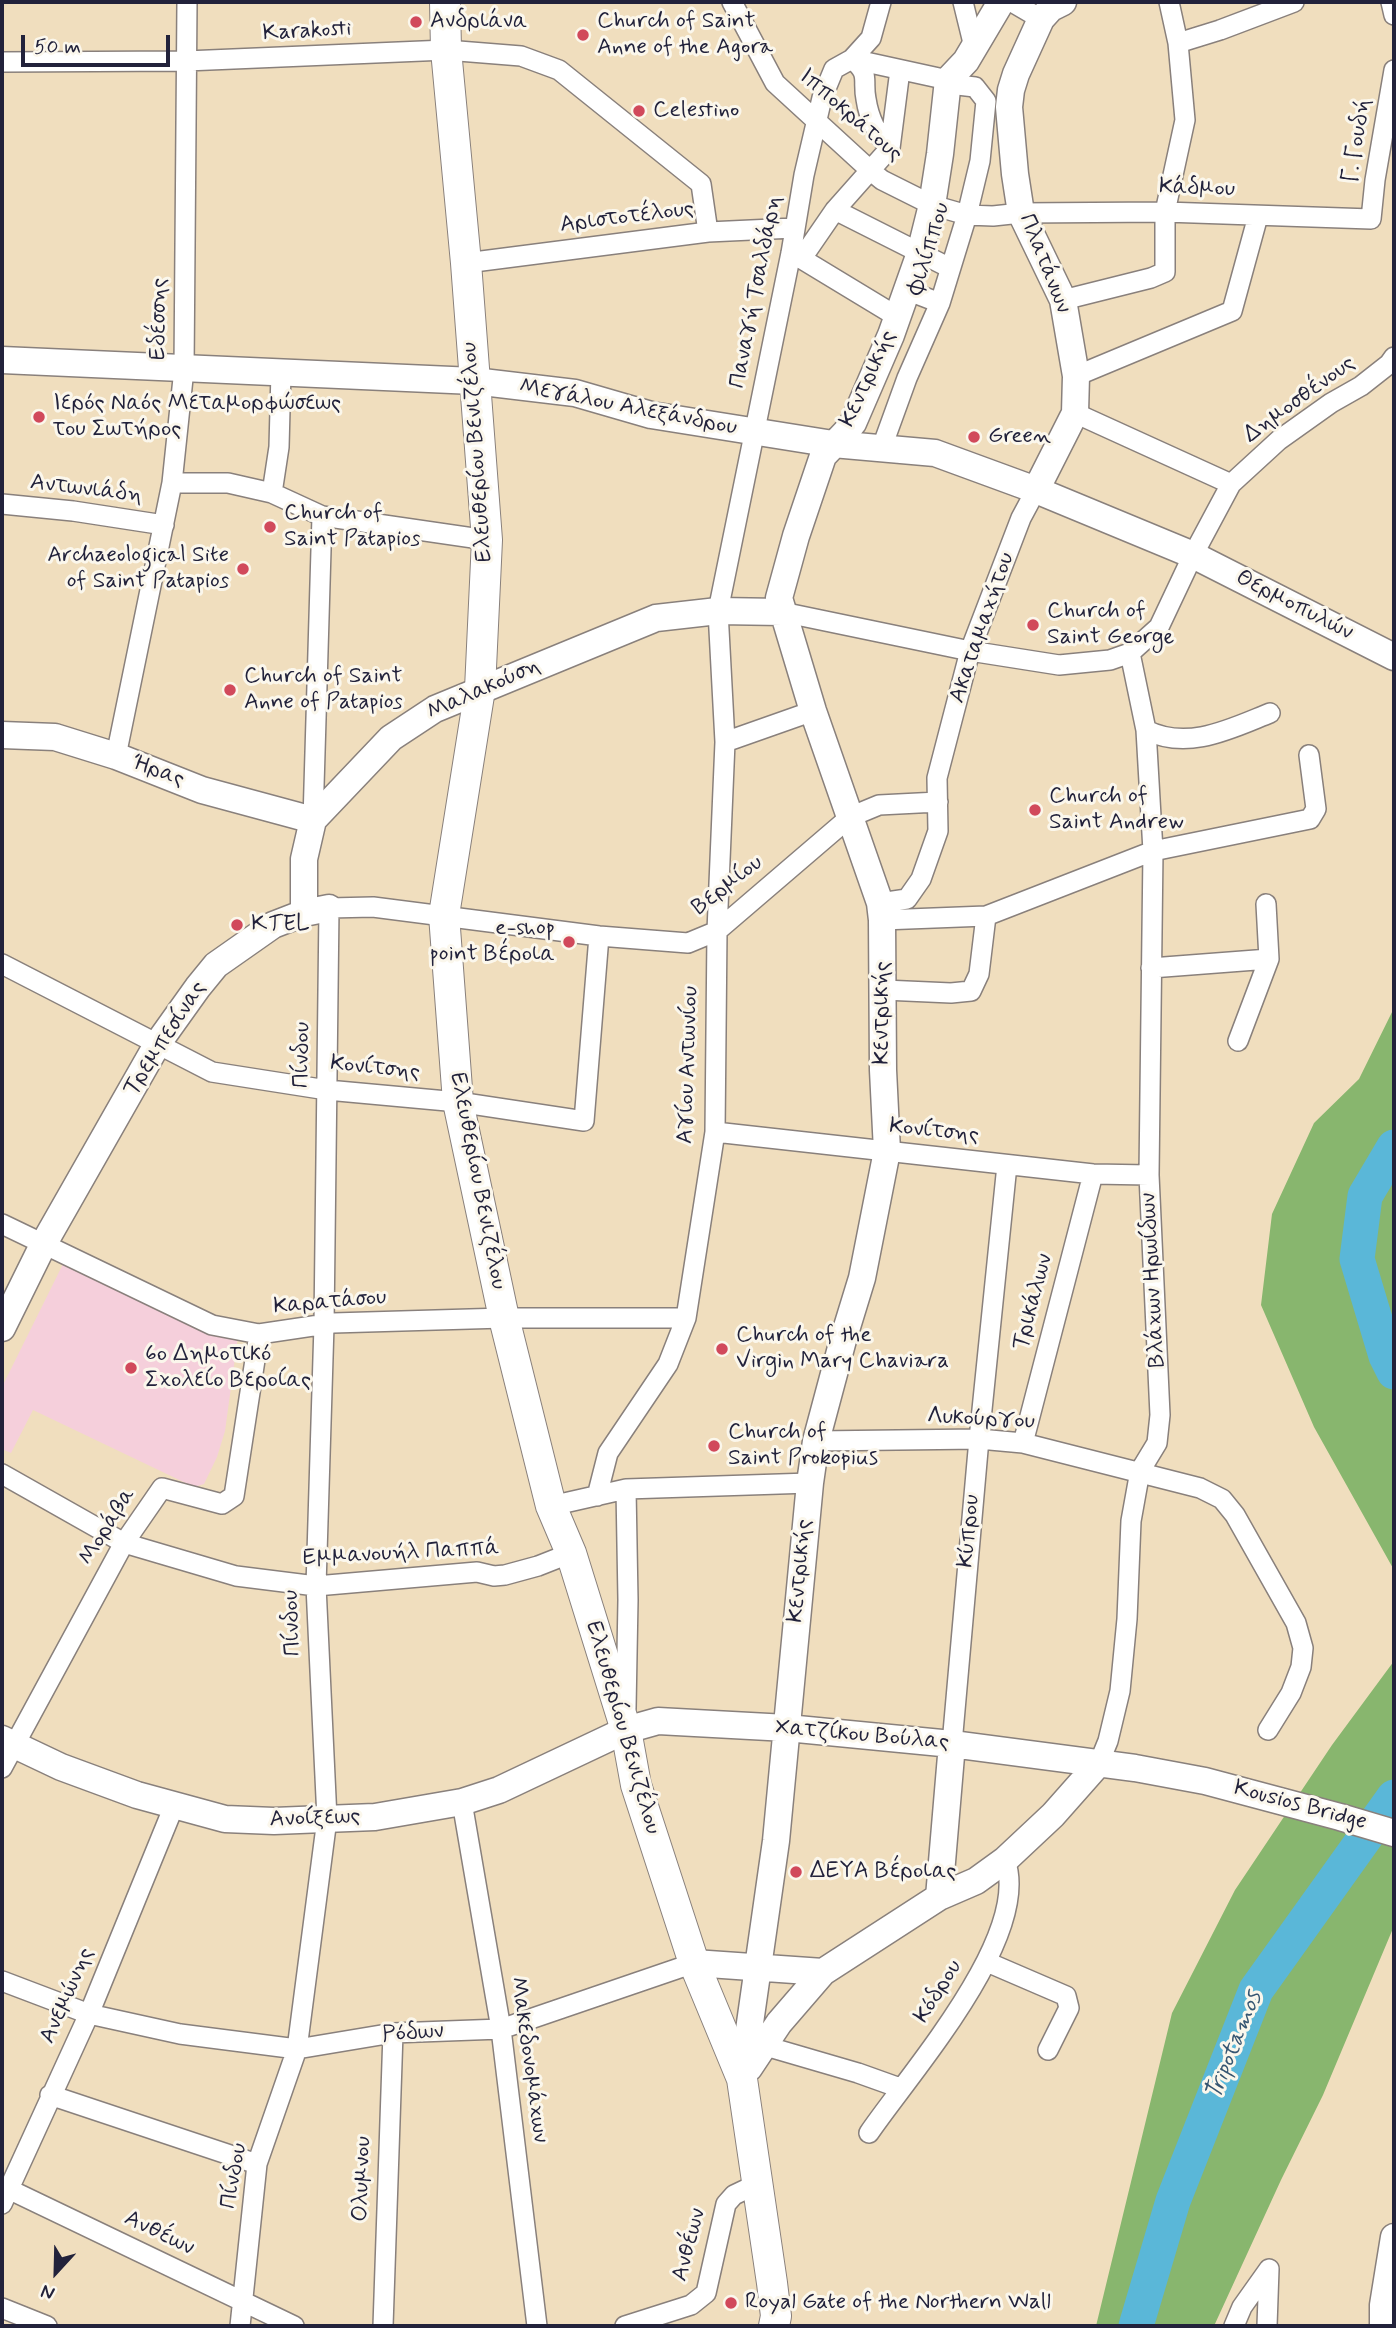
<!DOCTYPE html>
<meta charset="utf-8">
<style>
body{margin:0}
#map{position:relative;width:1396px;height:2328px;overflow:hidden;background:#f0debe;font-family:Mynerve,sans-serif}
canvas{display:block}
.frame{position:absolute;inset:0;border:4px solid #22223b;pointer-events:none}
.north{position:absolute;left:21px;top:2237px;width:70px;height:70px;-webkit-text-stroke:5px #fbf7ec;paint-order:stroke;rotate:202deg;font-size:19px;font-weight:700;line-height:28px;text-align:center;color:#22223b}
.north::after{content:'';display:block;margin:auto;width:24px;height:32px;background:#22223b;clip-path:polygon(50% 0,100% 100%,50% 72%,0 100%)}
.scale{position:absolute;left:21px;top:35px;width:149px;height:32px;box-sizing:border-box;border:4px solid #22223b;border-top:0;padding-left:9px;font-size:21px;line-height:24px;white-space:nowrap;color:#22223b;-webkit-text-stroke:5px #fbf7ec;paint-order:stroke}
</style>
<div id="map">
<canvas width="1396" height="2328"></canvas>
<div class="frame"></div>
<div class="north">N</div>
<div class="scale">50 m</div>
</div>
<script>
const ctx = document.querySelector('canvas').getContext('2d');
ctx.lineJoin = 'round';
function paint(path, color) {
  ctx.fillStyle = color;
  ctx.fill(path, 'evenodd');
}
function stroke(path, color, width, dash) {
  ctx.strokeStyle = color;
  ctx.lineWidth = width;
  ctx.lineCap = dash ? 'butt' : 'round';
  ctx.setLineDash(dash || []);
  ctx.stroke(path);
}
function drawText(font, color, halo, rows, align = 'center') {
  ctx.font = font + ' Mynerve,sans-serif';
  ctx.lineWidth = 6;
  ctx.setLineDash([]);
  ctx.textBaseline = 'middle';
  ctx.strokeStyle = halo;
  ctx.fillStyle = color;
  for (const [text, x, y, turn = 0] of rows) {
    ctx.save();
    ctx.translate(x, y);
    ctx.rotate((+turn || 0) * Math.PI / 180);
    ctx.textAlign = isNaN(turn) ? turn : align;
    if (halo) ctx.strokeText(text, 0, 0);
    ctx.fillText(text, 0, 0);
    ctx.restore();
  }
}
const built = new Path2D(`
 M65 1260 238 1336 225 1431 217 1457 204 1484 194 1487 33 1410 11 1453 2 1449V1387Z`);
const forest = new Path2D(`
 M1394 1008V1570L1314 1427 1261 1305 1272 1214 1314 1123 1359 1079Z
 M1394 1661V1926L1323 2095 1281 2180 1214 2326H1096L1172 2013 1235 1890 1332 1745Z`);
const river = new Path2D(`
 M1394 1147 1365 1196 1357 1259 1386 1356 1394 1372
 M1136 2326 1173 2201 1256 1990 1394 1797`);
const street = new Path2D(`
 M732 2 775 83 871 171 882 180 932 205 967 215 993 216 1021 213 1165 212 1371 219 1375 180 1394 70
 M963 2 974 47
 M1012 2 1041 19
 M1391 2 1394 15
 M1178 43 1220 30 1294 2
 M852 59C871 75 862 79 866 99 869 119 876 134 890 148
 M852 59 948 80
 M2 62 186 61 446 50 521 56 559 70 701 184 708 232
 M835 210 950 268
 M792 253 896 316
 M802 258 835 210 890 148 900 70
 M466 263 708 232 794 228
 M906 290 940 303
 M1063 300 1151 278 1165 272V212L1185 120 1178 43 1169 2
 M1076 376 1232 311 1258 216
 M1075 413 1231 484
 M882 447 907 378 940 303 967 215 980 161 986 101 975 87 949 84
 M172 483H228L272 493 322 516 487 540
 M272 493 279 447 281 372
 M2 504 73 511 164 525
 M782 612 970 651 1059 665 1110 660 1130 653 1159 627 1193 555 1231 484 1279 440 1331 403 1361 386 1389 364 1394 357
 M1146 730C1188 751 1230 729 1270 713
 M725 742 813 711
 M116 756 172 483 184 369 187 2
 M313 820 322 516
 M880 903 907 899 921 879 938 831 937 778 970 651 1021 518 1036 490
 M882 920 986 916 1153 851 1310 819 1316 809 1309 755
 M2 964 212 1072 327 1090 458 1102 584 1121 599 936
 M1151 968 1269 959
 M884 990 951 993 971 991 979 974 986 916
 M1238 1041 1269 959 1266 904
 M715 1132 1093 1174 1149 1175
 M2 1224 212 1325 259 1334 333 1323 504 1318H686
 M816 1441 979 1439 1023 1443 1200 1488 1222 1499 1235 1515 1296 1623 1303 1648 1301 1667 1291 1693 1268 1730
 M1023 1443 1093 1174
 M2 1474 124 1543 236 1576 316 1586 477 1572 494 1576 505 1575 538 1566 571 1553
 M626 1489 628 1600 626 1708
 M597 1496 608 1453 668 1364 686 1318 715 1132 717 931 725 742 718 611 791 253 804 175 822 98 834 69 852 59 871 38 881 2
 M551 1506 626 1489 810 1483
 M952 1744 979 1439 1007 1165
 M1099 1763 1108 1741 1120 1691 1127 1619 1131 1521 1140 1471 1157 1443 1160 1415 1149 1175 1153 851 1146 730 1130 653
 M2 1768 124 1543 162 1488 222 1504 234 1496 259 1334
 M462 1802 501 2029 537 2326
 M987 1962 1066 1996 1069 2008 1048 2050
 M2 1981 89 2014 180 2034 297 2049 393 2033 501 2029 694 1963
 M762 2045 858 2073 900 2088
 M50 2095 257 2164
 M869 2133C910 2073 1033 1935 1005 1860
 M2 2186 294 2326
 M2 2204 89 2014 174 1806
 M2 2308 47 2326
 M240 2326 257 2164 297 2049 327 1819 316 1586 324 1325 329 908 373 907 599 936 688 943 717 931 850 817 879 805 938 802
 M383 2326 393 2033
 M625 2326 691 2305 706 2293 726 2204 734 2195 757 2184
 M1234 2326 1242 2307 1269 2269 1267 2326`);
const secondary = new Path2D(`
 M2 360 474 381 575 393 651 415 833 444 935 453 1036 490 1193 555 1394 657
 M1036 490 1075 413 1076 376 1063 300 1021 213 1015 174 1009 107 1011 90 1016 74 1041 19 1051 8 1063 2
 M2 735 55 737 116 756 202 790 313 820
 M304 913V859L313 820 391 738 435 709 656 618 718 611 782 612
 M2 1328 43 1245 158 1043 198 987 216 965 273 925 304 913 329 908
 M2 1739 61 1767 137 1795 225 1819 274 1821 375 1817 462 1802 499 1790 626 1730 658 1721 787 1728 952 1744 1135 1768 1205 1781 1340 1817 1394 1833
 M939 1897 952 1744
 M694 1963 823 1972
 M749 2068 779 2023 823 1972 939 1897 976 1881 1005 1860 1053 1815 1099 1763
 M742 2079 776 1841 810 1483 816 1441 843 1340 862 1278 887 1151 883 1070 882 920 880 903 813 711 779 598 796 536 823 456 845 433 853 423 891 335 920 253 932 205 940 154 948 80 966 61 1001 2
 M1383 2326V2305L1394 2237`);
const primary = new Path2D(`
 M445 2 446 50 466 263 487 540 480 689 444 915 458 1102 504 1318 551 1506 571 1553 626 1730 636 1785 694 1963 742 2079 772 2283 776 2316 774 2326`);
const markers = [
 [416,22,7,"#d1495b"],
 [583,35,7,"#d1495b"],
 [639,111,7,"#d1495b"],
 [39,417,7,"#d1495b"],
 [974,437,7,"#d1495b"],
 [270,527,7,"#d1495b"],
 [243,569,7,"#d1495b"],
 [1033,625,7,"#d1495b"],
 [230,690,7,"#d1495b"],
 [1035,810,7,"#d1495b"],
 [237,925,7,"#d1495b"],
 [569,942,7,"#d1495b"],
 [722,1349,7,"#d1495b"],
 [131,1368,7,"#d1495b"],
 [714,1446,7,"#d1495b"],
 [796,1872,7,"#d1495b"],
 [731,2303,7,"#d1495b"]
];
const poiNames = [
 ["Ανδριάνα",430,22],
 ["Church of Saint",597,22],
 ["Anne of the Agora",597,48],
 ["Celestino",653,111],
 ["Ιερός Ναός Μεταμορφώσεως",53,404],
 ["του Σωτήρος",53,430],
 ["Green",988,437],
 ["Church of",284,514],
 ["Saint Patapios",284,540],
 ["Archaeological Site",229,556,"right"],
 ["of Saint Patapios",229,582,"right"],
 ["Church of",1047,612],
 ["Saint George",1047,638],
 ["Church of Saint",244,677],
 ["Anne of Patapios",244,703],
 ["Church of",1049,797],
 ["Saint Andrew",1049,823],
 ["KTEL",251,925],
 ["e-shop",555,929,"right"],
 ["point Βέροια",555,955,"right"],
 ["Church of the",736,1336],
 ["Virgin Mary Chaviara",736,1362],
 ["6ο Δημοτικό",145,1355],
 ["Σχολείο Βεροίας",145,1381],
 ["Church of",728,1433],
 ["Saint Prokopius",728,1459],
 ["ΔΕΥΑ Βέροιας",810,1872],
 ["Royal Gate of the Northern Wall",745,2303]
];
const streetNames = [
 ["Karakosti",307,32,-3],
 ["Ιπποκράτους",850,116,41],
 ["Γ. Γουδή",1358,141,-81],
 ["Κάδμου",1197,189,2],
 ["Αριστοτέλους",627,218,-7],
 ["Φιλίππου",930,249,-73],
 ["Πλατάνων",1044,264,68],
 ["Παναγή Τσαλδάρη",757,292,-79],
 ["Εδέσσης",160,319,-89],
 ["Κεντρικής",869,379,-65],
 ["Δημοσθένους",1300,400,-36],
 ["Μεγάλου Αλεξάνδρου",628,408,11],
 ["Ελευθερίου Βενιζέλου",478,452,-94],
 ["Αντωνιάδη",86,490,7],
 ["Θερμοπυλών",1294,606,27],
 ["Ακαταμαχήτου",983,628,-71],
 ["Μαλακούση",484,690,-24],
 ["Ήρας",158,772,21],
 ["Βερμίου",728,886,-38],
 ["Κεντρικής",883,1013,-90],
 ["Τρεμπεσίνας",166,1039,-57],
 ["Πίνδου",303,1055,-89],
 ["Αγίου Αντωνίου",689,1065,-88],
 ["Κονίτσης",375,1069,6],
 ["Κονίτσης",934,1132,6],
 ["Ελευθερίου Βενιζέλου",477,1181,79],
 ["Βλάχων Ηρωίδων",1154,1280,-93],
 ["Τρικάλων",1034,1302,-75],
 ["Καρατάσου",330,1303,-5],
 ["Λυκούργου",981,1420,3],
 ["Μοράβα",108,1527,-58],
 ["Κύπρου",970,1531,-85],
 ["Εμμανουήλ Παππά",401,1554,-3],
 ["Κεντρικής",801,1571,-85],
 ["Πίνδου",293,1623,-92],
 ["Ελευθερίου Βενιζέλου",622,1728,74],
 ["Χατζίκου Βούλας",862,1736,5],
 ["Kousios Bridge",1300,1806,15],
 ["Ανοίξεως",315,1819,-2],
 ["Κόδρου",939,1992,-58],
 ["Ανεμώνης",68,1996,-66],
 ["Ρόδων",413,2034,-4],
 ["Μακεδονομάχων",528,2060,82],
 ["Πίνδου",235,2176,-80],
 ["Ολυμνου",363,2179,-88],
 ["Ανθέων",159,2234,26],
 ["Ανθέων",690,2245,-75]
];
const waterNames = [
 ["Tripotamos",1235,2046,-68]
];
paint(built, '#f5cfdb');
paint(forest, '#88b66e');
stroke(river, '#5ab7d8', 35);
stroke(street, '#89807c', 22);
stroke(secondary, '#89807c', 29);
stroke(primary, '#89807c', 32);
stroke(street, '#fff', 19);
stroke(secondary, '#fff', 26);
stroke(primary, '#fff', 30);
for (const [x, y, r, color] of markers) {
  const dot = new Path2D();
  dot.arc(x, y, r, 0, 2 * Math.PI);
  ctx.fillStyle = color;
  ctx.fill(dot);
  stroke(dot, '#fbf7ec', 2.5);
}
drawText('23px', '#22223b', '#fbf7ec', poiNames, 'left');
drawText('23px', '#22223b', '#fbf7ec', streetNames);
drawText('italic 24px', '#365672', '#fbf7ec', waterNames);
</script>
